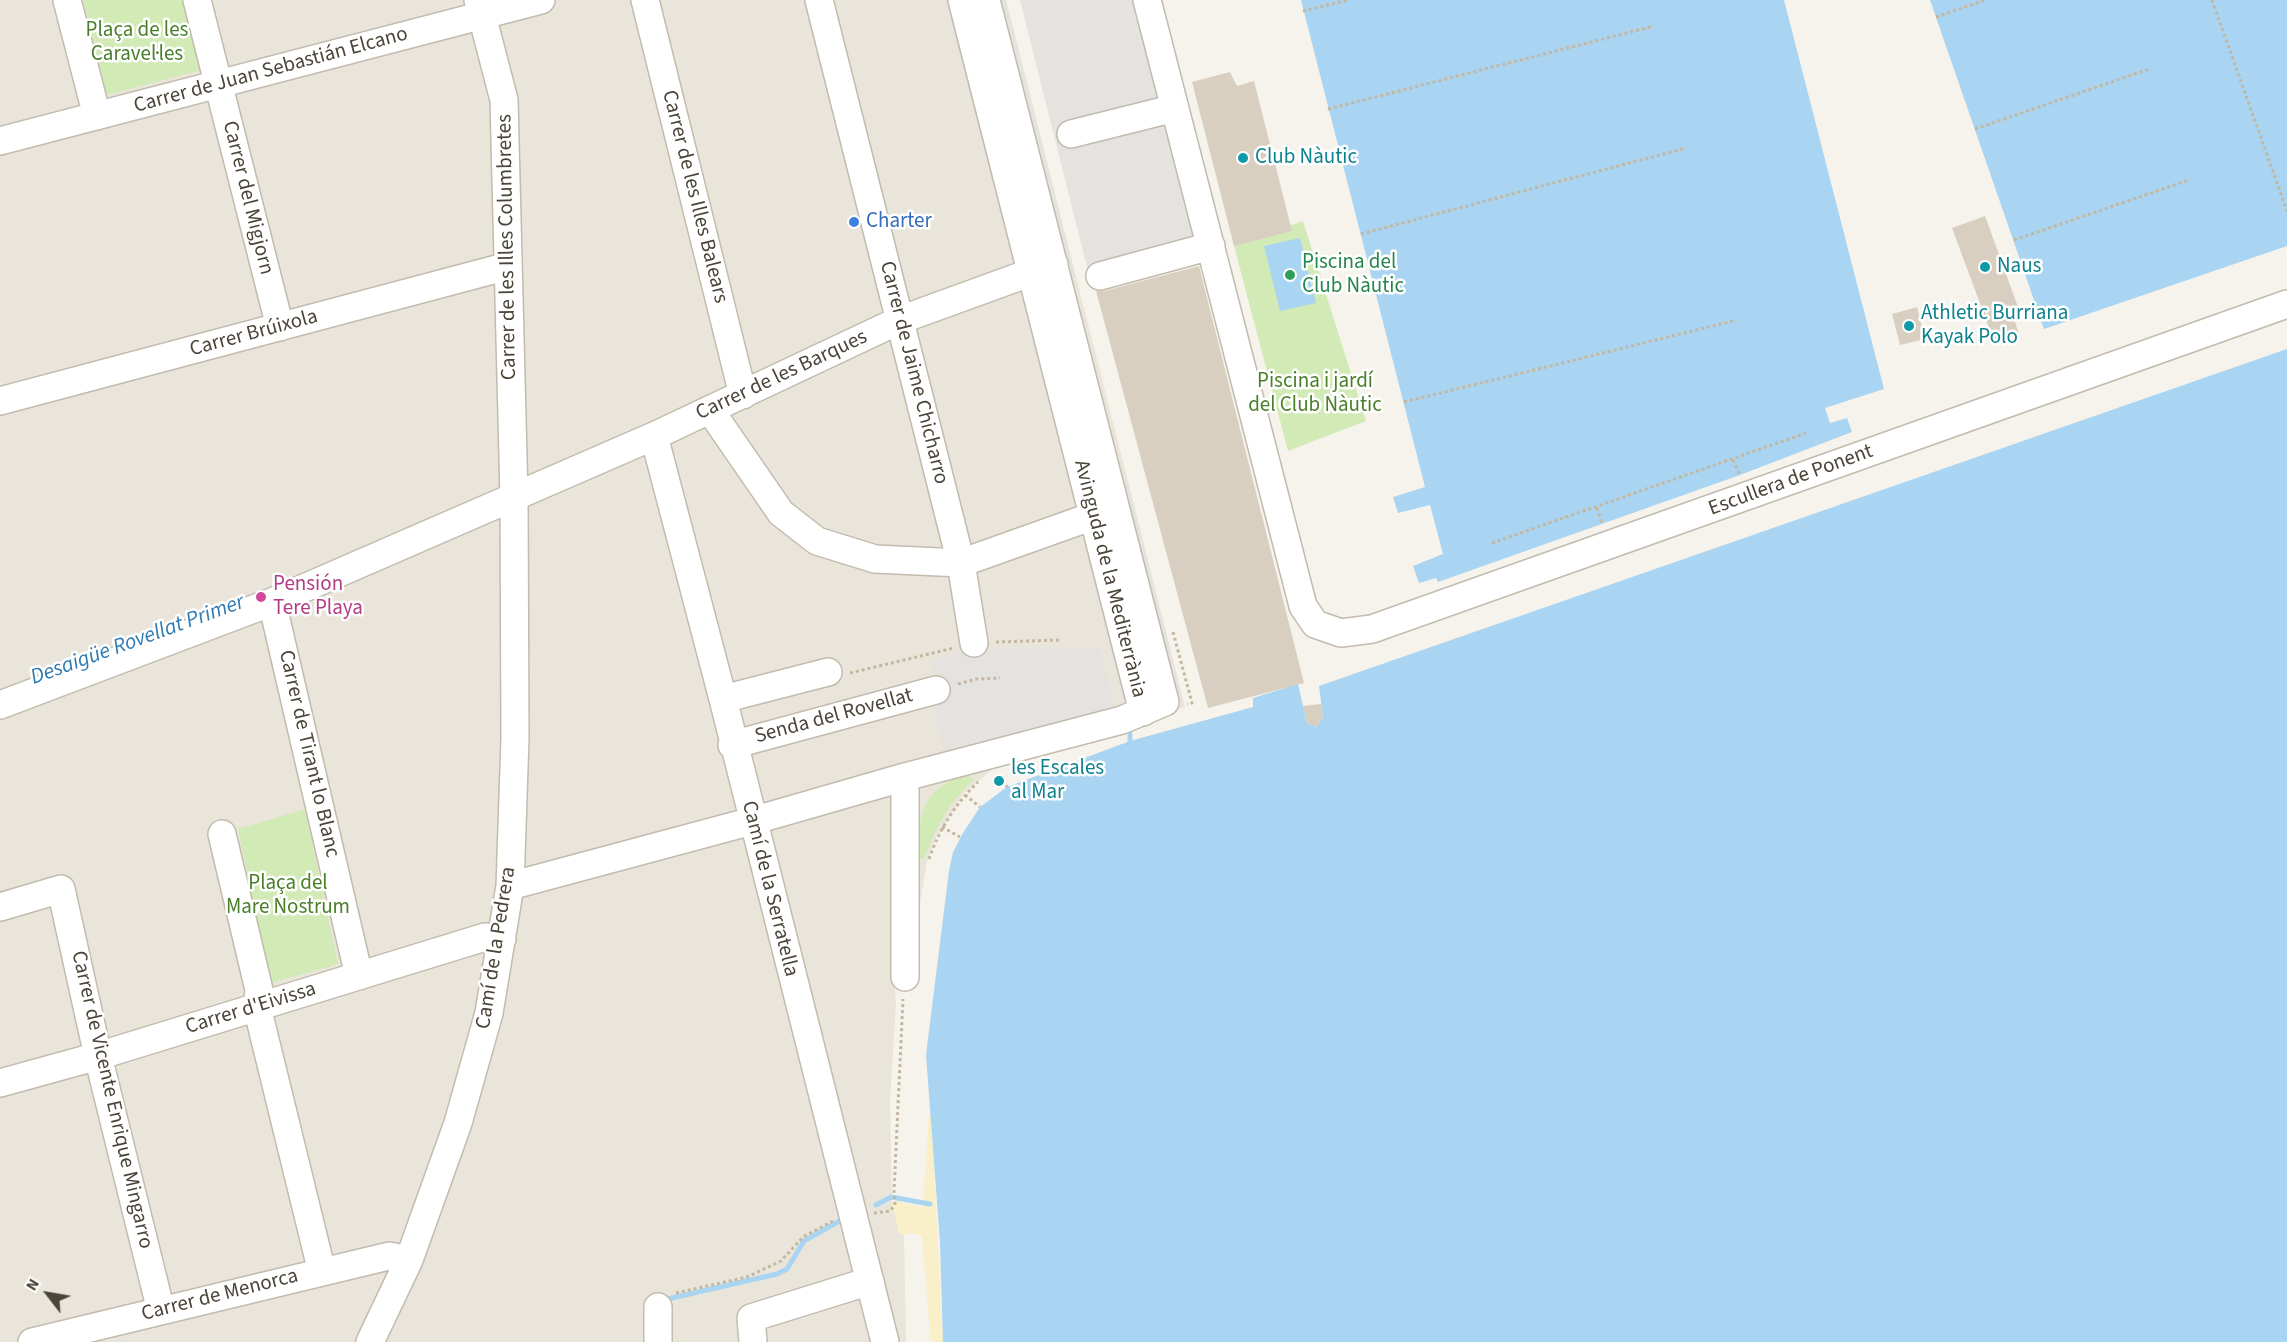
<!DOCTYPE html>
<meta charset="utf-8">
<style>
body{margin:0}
#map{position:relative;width:2287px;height:1342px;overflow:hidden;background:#f6f3ec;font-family:"Source Sans 3",sans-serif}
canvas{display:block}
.north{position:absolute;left:18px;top:1264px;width:60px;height:60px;-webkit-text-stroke:4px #fff;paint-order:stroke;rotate:301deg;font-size:16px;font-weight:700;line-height:24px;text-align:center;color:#4b4439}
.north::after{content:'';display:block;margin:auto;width:21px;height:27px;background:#4b4439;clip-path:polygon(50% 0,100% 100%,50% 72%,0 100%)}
</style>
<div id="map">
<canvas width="2287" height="1342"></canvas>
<div class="north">N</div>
</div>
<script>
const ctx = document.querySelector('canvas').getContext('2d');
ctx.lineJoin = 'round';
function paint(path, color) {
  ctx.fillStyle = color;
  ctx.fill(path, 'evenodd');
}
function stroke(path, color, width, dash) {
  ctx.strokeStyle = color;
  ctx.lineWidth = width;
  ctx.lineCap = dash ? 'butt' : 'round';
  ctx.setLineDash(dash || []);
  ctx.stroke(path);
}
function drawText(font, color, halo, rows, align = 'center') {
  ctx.font = font + ' "Source Sans 3",sans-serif';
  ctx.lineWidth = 5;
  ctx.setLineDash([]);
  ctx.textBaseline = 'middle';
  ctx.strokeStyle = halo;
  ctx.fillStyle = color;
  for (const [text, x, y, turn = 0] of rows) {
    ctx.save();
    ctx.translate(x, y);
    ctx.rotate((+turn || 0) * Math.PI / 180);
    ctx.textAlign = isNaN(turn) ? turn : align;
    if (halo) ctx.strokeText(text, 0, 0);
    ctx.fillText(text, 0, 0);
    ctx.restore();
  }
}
const residential = new Path2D(`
 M0 0H1006L1185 707 1029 755 994 768 964 793 936 837 927 861 919 910H895L893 956 896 1004 890 1101 892 1202 899 1233 904 1235 906 1342H0Z`);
const green = new Path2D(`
 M83 0H183L201 70 107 95Z
 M1303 221 1366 421 1288 451 1234 246Z
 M968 775 974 780C950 800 935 830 924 859L918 858C918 830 918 799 946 783 952 779 961 778 968 775Z
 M305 809 338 964 271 983 238 829Z`);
const sand = new Path2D(`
 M931 1110 943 1342H932L930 1335 922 1236 909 1233 904 1235 899 1233 892 1202 901 1201 907 1204 923 1207 929 1112Z`);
const parking = new Path2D(`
 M945 0H956L1018 243 1010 249Z
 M991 0H1006L1076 278 1062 281Z
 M1020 0H1147L1211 246 1090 279Z
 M1035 300 1079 482 1070 484 1023 303Z
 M1128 481 1183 701 1171 704 1115 486Z
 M1094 538 1134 694 1124 706 1083 541Z
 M1100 647 1116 709 947 758 929 695 940 693 931 660 975 649Z`);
const water = new Path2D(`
 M1301 0H1784L1884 389 1825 408 1830 423 1847 418 1852 432 1740 475 1438 582 1436 578 1419 583 1413 566 1443 554 1430 505 1398 513 1393 497 1425 487Z
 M1930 0H2287V246L2044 329Z
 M1300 238 1316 303 1280 311 1264 246Z
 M2287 349V1342H943L940 1242 926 1055 949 871 953 852 963 833 980 807 1007 787 1130 741 1253 707V698L1298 684 1307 723 1316 727 1323 717 1319 686Z`);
const stream = new Path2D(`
 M1130 741V734
 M876 1205 891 1197 930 1204
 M663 1300 777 1274 787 1269 804 1241 843 1219`);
const building = new Path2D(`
 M1230 72 1237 86 1254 81 1292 231 1234 246 1192 82Z
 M1985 216 2018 307 2011 310 2019 334 1995 344 1952 228Z
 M1199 266 1304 683 1208 708 1096 291H1104Z
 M1917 307 1925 339 1900 345 1892 314Z
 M1321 704 1323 717 1316 727 1307 723 1303 706Z`);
const path = new Path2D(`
 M2212 0 2287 211
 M1303 11 1348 0
 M1936 17 1985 0
 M1328 109 1654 26
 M1975 129 2149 69
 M1361 234 1686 148
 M2014 240 2189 180
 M1404 402 1733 321
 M1733 460 1740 475
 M1597 508 1602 524
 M1492 543 1806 433
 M1173 632 1192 703 1187 704
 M996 642 1061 640
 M850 673 954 648
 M958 684 976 679 1000 678
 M1000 775 1007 787
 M965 795 980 807
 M942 827 960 837
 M929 859C939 830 955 804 978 782
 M874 1213 890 1211 895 1205 894 1191 903 999
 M676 1293 747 1277 781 1261 803 1237 833 1221`);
const minor = new Path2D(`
 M67 0 97 116
 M197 0 280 327
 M645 0 743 395
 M819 0 961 563 974 643
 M962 0 1143 712
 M1147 0 1303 606 1315 624 1341 633 1372 629 2287 304
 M1071 134 1175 108
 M0 141 541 0
 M1100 276 1211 246
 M0 401 508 266
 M710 410 781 513 817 541 875 559 961 563 1093 516
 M654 436 723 699 885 1342
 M272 602 359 976
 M723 699 828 672
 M0 705 272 602 654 436 900 320 1054 264
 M732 745 936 690
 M222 834 259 990 257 1007 322 1272
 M510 886 752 821 905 777 1122 720 1165 702 986 0
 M0 907 61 889 98 1056 161 1311
 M905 977V777
 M0 1083 98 1056 485 937 502 939
 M658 1307V1342
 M32 1342 389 1256 409 1260
 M370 1342 409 1260 458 1123 489 1013 510 886 515 738 514 497 504 100 478 0
 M753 1342 751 1318 870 1281`);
const markers = [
 [1243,158,6,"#0f9aa8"],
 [854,222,6,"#3f7fe0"],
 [1985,267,6,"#0f9aa8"],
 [1290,275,6,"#2e9e5b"],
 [1909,326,6,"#0f9aa8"],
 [261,597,6,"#d1479c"],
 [999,781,6,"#0f9aa8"]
];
const parkNames = [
 ["Plaça de les",137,31],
 ["Caravel·les",137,55],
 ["Piscina i jardí",1315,382],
 ["del Club Nàutic",1315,406],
 ["Plaça del",288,884],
 ["Mare Nostrum",288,908]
];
const streetNames = [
 ["Carrer de Juan Sebastián Elcano",271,71,-15],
 ["Carrer de les Illes Balears",694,197,76],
 ["Carrer del Migjorn",247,198,76],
 ["Carrer de les Illes Columbretes",508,247,-91],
 ["Carrer Brúixola",254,334,-15],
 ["Carrer de Jaime Chicharro",913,373,76],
 ["Carrer de les Barques",782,376,-25],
 ["Escullera de Ponent",1791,481,-20],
 ["Avinguda de la Mediterrània",1109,579,76],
 ["Senda del Rovellat",834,717,-15],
 ["Carrer de Tirant lo Blanc",308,754,77],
 ["Camí de la Serratella",769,889,76],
 ["Camí de la Pedrera",497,948,-81],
 ["Carrer d'Eivissa",251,1009,-17],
 ["Carrer de Vicente Enrique Mingarro",111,1100,77],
 ["Carrer de Menorca",220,1296,-14]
];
const cultureNames = [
 ["Club Nàutic",1255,158],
 ["Naus",1997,267],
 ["Athletic Burriana",1921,314],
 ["Kayak Polo",1921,338],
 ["les Escales",1011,769],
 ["al Mar",1011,793]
];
const shopNames = [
 ["Charter",866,222]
];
const leisureNames = [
 ["Piscina del",1302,263],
 ["Club Nàutic",1302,287]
];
const hotelNames = [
 ["Pensión",273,585],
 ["Tere Playa",273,609]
];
const waterNames = [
 ["Desaigüe Rovellat Primer",138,641,-20]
];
paint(residential, '#eae5da');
paint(green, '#d2eab5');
paint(sand, '#f9efc9');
paint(parking, '#e5e3e0');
paint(water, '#a9d4f2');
stroke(stream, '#a9d4f2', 5);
paint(building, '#d8cfc1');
stroke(minor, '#c2bbae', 30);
stroke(path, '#c4b79f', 3, [3, 3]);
stroke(minor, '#fff', 27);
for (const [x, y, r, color] of markers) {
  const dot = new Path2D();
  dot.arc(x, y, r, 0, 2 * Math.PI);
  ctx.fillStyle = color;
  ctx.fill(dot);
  stroke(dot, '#fff', 2);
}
drawText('21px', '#4a7f2a', '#fff', parkNames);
drawText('21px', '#4b4439', '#fff', streetNames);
drawText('21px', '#0d838f', '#fff', cultureNames, 'left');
drawText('21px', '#366cbe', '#fff', shopNames, 'left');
drawText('21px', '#27864d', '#fff', leisureNames, 'left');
drawText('21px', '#b23c85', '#fff', hotelNames, 'left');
drawText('italic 22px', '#2e7ab2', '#fff', waterNames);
</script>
